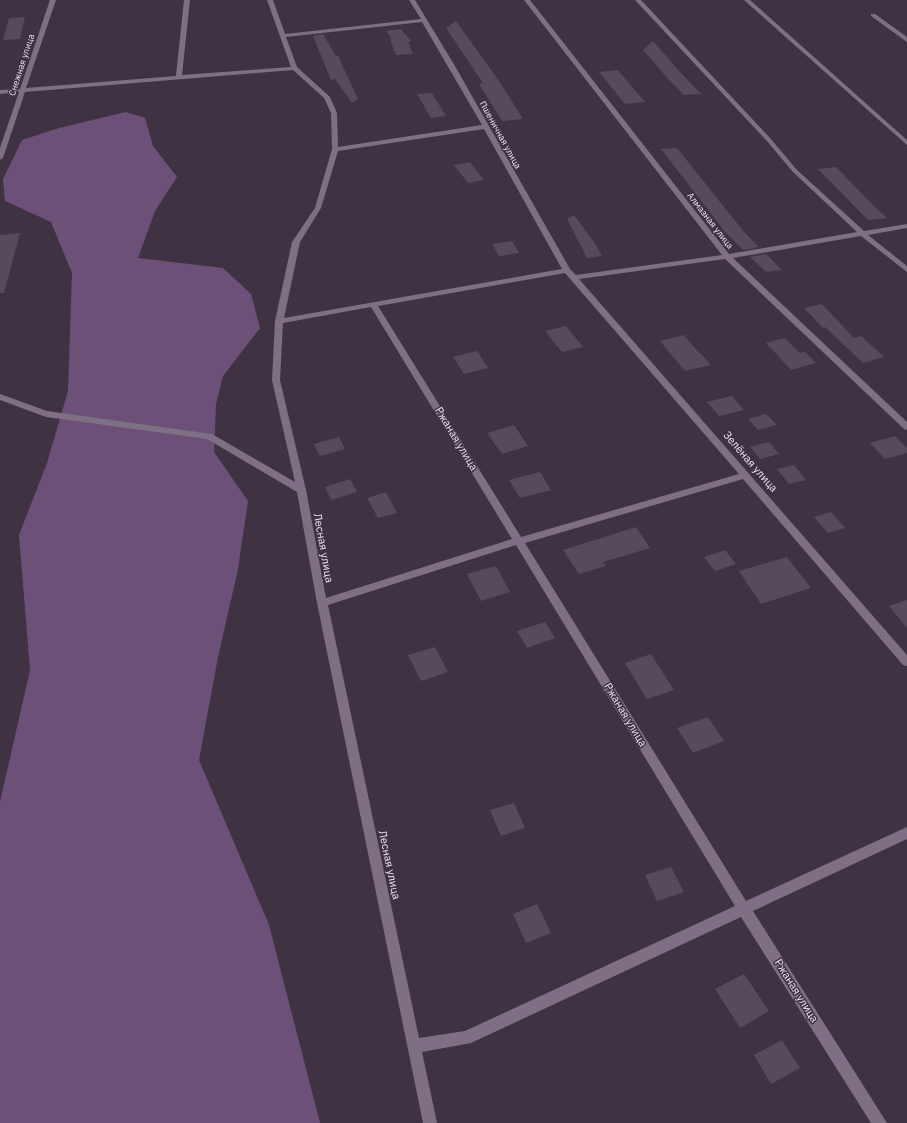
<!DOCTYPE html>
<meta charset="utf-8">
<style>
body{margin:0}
canvas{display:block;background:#3e3243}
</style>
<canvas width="907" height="1123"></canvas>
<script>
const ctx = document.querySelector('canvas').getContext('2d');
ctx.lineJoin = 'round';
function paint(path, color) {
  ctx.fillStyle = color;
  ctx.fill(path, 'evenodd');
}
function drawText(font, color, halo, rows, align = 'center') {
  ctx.font = font + ' "IBM Plex Sans",sans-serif';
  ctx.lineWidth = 3;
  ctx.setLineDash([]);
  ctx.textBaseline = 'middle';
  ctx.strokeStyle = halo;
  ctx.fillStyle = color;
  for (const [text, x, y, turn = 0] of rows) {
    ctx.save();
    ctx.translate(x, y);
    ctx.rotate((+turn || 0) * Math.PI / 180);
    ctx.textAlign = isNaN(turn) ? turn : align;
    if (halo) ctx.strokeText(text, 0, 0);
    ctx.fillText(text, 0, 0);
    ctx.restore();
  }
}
const green = new Path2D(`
 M126 112 145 118 153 146 177 177 155 211 138 258 223 268 251 294 260 328 223 376 216 404 214 452 248 501 238 569 218 657 199 760 269 925 320 1123H0V802L30 670 19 535 47 463 68 391 72 273 51 222 5 201 3 179 22 140 59 128Z`);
const building = new Path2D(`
 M25 17 20 39 3 40 9 18Z
 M456 21 499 81 523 119 502 121 479 84 483 83 446 28Z
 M401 29 411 41 408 42 413 54 396 55 390 39H392L386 31Z
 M323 34 336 56H338L358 99 352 103 335 79 331 80 313 36Z
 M653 41 680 72 701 94 684 95 671 82 643 50Z
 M618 70 634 89 645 102 625 104 599 72Z
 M432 93 446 116 431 118 417 94Z
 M677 148 744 232 759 247 743 250 726 233 661 149Z
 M470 162 484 180 468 183 454 165Z
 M836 167 873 205 887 218 868 220 818 169Z
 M574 215 596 245 602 256 587 258 567 219Z
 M20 233 4 293H0V235Z
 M512 241 519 253 499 256 492 244Z
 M766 254 782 270 766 272 750 257Z
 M822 304 854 338 861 336 884 357 863 363 825 327 823 328 804 308Z
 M566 326 583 347 562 352 545 331Z
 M684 335 700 354H701L711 365 685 371 660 341Z
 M785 338 800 353 805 352 816 363 791 370 766 343Z
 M477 351 488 368 464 374 453 357Z
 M732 396 744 410 719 416 707 402Z
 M766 414 777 425 758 430 748 419Z
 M514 425 528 446 502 454 487 433Z
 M895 436 907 448V453L885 459 870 443Z
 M339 437 345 449 320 456 314 444Z
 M769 442 779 454 760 459 750 447Z
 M794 465 806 480 789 484 777 469Z
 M540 472 551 490 520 498 509 480Z
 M350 479 357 492 331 500 325 487Z
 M386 492 397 513 378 518 367 498Z
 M831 512 845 528 828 533 814 517Z
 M636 527 650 548 603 562 606 566 579 574 563 550Z
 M725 550 736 564 715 571 704 557Z
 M787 557 811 588 761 604 739 571Z
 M496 566 510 592 481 601 467 574Z
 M907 600V628L889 606Z
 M545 622 555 638 527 648 517 631Z
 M435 647 448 672 421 681 408 655Z
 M651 654 674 690 647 699 625 663Z
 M708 717 724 741 693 753 677 728Z
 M514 803 525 828 501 836 490 810Z
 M671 867 684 892 657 901 645 875Z
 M537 904 551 933 526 943 513 914Z
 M744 974 769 1011 740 1028 715 989Z
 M782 1040 800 1068 771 1084 754 1055Z`);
const minor = new Path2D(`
 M50 0H56L26 88 176 76 184 0H190L182 75 291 67 267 0H273L285 34 421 19 409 0H415L455 66 570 269 576 275 722 255 524 0H530L729 254 857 232 793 172 766 140 635 0H641L770 138 797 170 864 231 907 224V228L868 235 907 266V272L861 236 733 258 907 422V430L904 429 725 259 579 279 907 655V666L903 665 743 479 525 543 746 901 907 827V839L753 911 887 1123H871L741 917 471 1043 422 1052 437 1123H423L317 603 297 492 207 439 46 417 0 400V394L47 411 212 434 295 482 272 380 275 321 292 242 315 208 332 149 331 113 324 98 293 70 25 92 3 158 0 160V148L19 92 0 94V90L20 89ZM422 22 482 125 338 147 337 113 330 97 297 67 286 37ZM484 129 562 269 284 318 300 242 321 208 338 151ZM565 273 739 474 521 537 378 306ZM371 307 512 539 326 598 306 490 280 380 283 323ZM516 545 735 906 465 1031 419 1038 328 605Z
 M744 0H750L907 140V145Z
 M871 14H875L907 37V42L871 16Z`);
const farStreetnames = [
 ["Снежная улица",22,65,-72],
 ["Пшеничная улица",500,135,61],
 ["Алмазная улица",710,221,52]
];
const streetNames = [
 ["Ржаная улица",456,439,59],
 ["Зелёная улица",750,462,49],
 ["Лесная улица",323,548,80],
 ["Ржаная улица",625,715,59],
 ["Лесная улица",389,865,78],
 ["Ржаная улица",796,991,58]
];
paint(green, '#6c5078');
paint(building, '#564a5c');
paint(minor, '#7e6f85');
drawText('9px', '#ede6f1', '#3e3243', farStreetnames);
drawText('11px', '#ede6f1', '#3e3243', streetNames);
</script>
